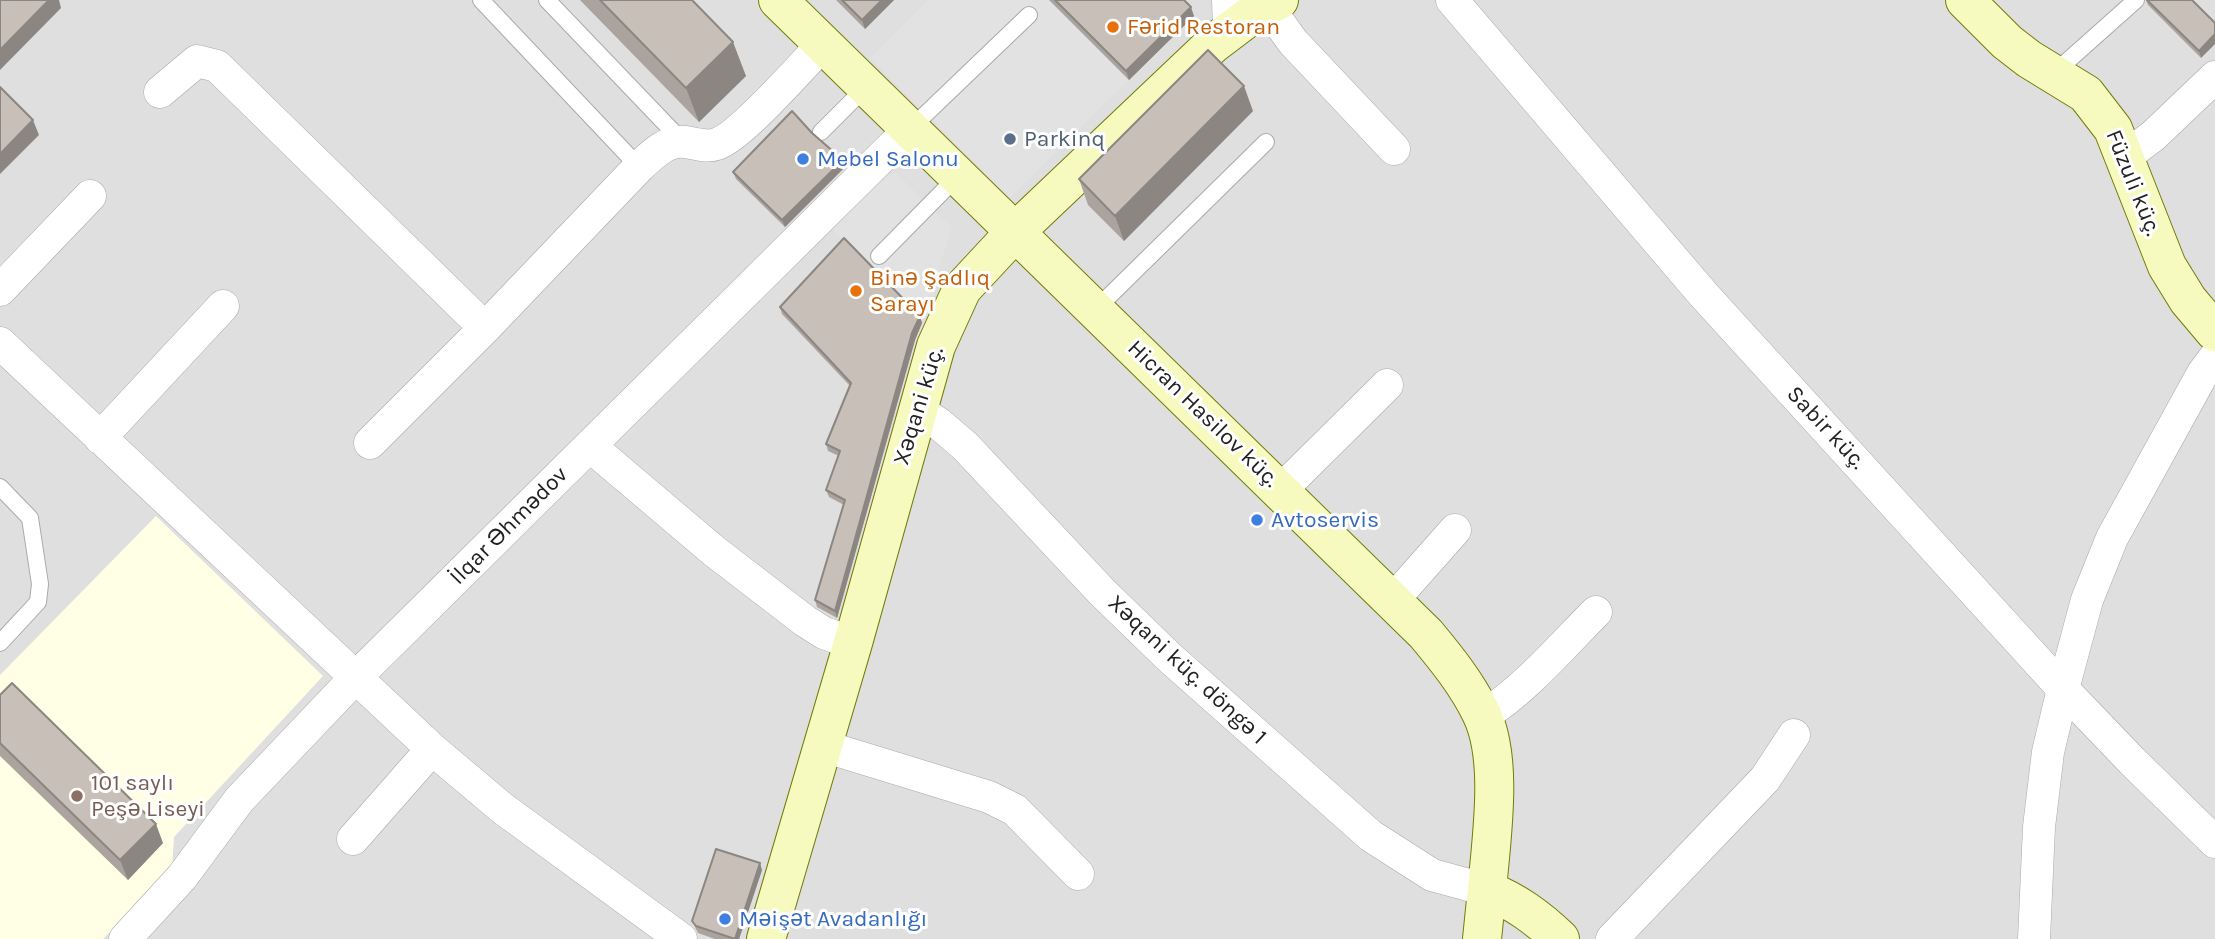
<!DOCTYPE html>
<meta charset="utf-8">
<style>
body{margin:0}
canvas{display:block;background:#f2efe9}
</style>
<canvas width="2215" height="939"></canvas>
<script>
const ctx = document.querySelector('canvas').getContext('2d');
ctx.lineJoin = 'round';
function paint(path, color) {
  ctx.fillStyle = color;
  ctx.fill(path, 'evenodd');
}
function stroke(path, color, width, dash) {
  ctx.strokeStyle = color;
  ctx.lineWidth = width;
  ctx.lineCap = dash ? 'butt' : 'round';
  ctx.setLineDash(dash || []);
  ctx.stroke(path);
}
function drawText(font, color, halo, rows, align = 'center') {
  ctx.font = font + ' Karla,sans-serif';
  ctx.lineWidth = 6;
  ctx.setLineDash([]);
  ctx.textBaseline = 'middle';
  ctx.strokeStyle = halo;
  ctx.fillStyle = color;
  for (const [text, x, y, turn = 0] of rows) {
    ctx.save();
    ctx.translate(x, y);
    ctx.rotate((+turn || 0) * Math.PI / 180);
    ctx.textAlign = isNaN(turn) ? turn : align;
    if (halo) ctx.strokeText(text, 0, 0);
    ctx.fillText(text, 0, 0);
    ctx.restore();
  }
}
const residential = new Path2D(`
 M0 0H2215V939H0Z`);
const education = new Path2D(`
 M156 516 323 676 174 837 172 869 103 939H0V675Z`);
const parking = new Path2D(`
 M928 0H1049L1129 80 1010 198 870 58Z
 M894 171 952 228 922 323 832 229Z`);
const lane = new Path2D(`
 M481 0 639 167
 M547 0 682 141
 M2054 73 2136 0
 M910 129 1029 15
 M821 132 866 87
 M879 256 958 176
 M1095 310 1266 142
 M0 487 30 518 40 584 38 602 0 643`);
const street = new Path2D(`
 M1228 0 1229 30
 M1452 0 1703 294 2063 689 2132 761 2215 842
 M1267 6 1293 42 1394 149
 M160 92 197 61 217 66 485 328
 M2125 157 2153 136 2215 77
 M0 290 90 196
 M0 343 432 749 502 808 681 939
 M917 409 938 423 965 446 1102 592 1169 657 1371 836 1432 875 1487 890
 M100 438 223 306
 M370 443 485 328 639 167C651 156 667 139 685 142 695 143 706 148 717 144 741 136 802 66 823 44
 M590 446 714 551 805 621 824 633 853 643
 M1281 490 1387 385
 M1393 600 1455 530
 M1483 716C1526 689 1560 648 1596 612
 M823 746 989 797 1015 810 1078 874
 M353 839 432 749
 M125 939 182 877 239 800 355 678 910 129
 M1612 939 1765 779 1794 735
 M2034 939 2039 827 2048 752 2063 689 2087 600 2112 538 2203 373 2215 357`);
const secondary = new Path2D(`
 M778 0 1426 634C1446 658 1467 684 1481 713 1504 759 1491 840 1487 890 1516 902 1537 917 1560 939
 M1965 0 2007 42 2029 59 2086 94 2113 129 2167 266 2188 300 2215 332
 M766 939 853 643 936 346 962 289 1015 232 1213 44 1254 13 1279 0
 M1482 939 1487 890`);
const wall = new Path2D(`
 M580 0H692L746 76 699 122Z
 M836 0H894L865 29Z
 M1049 0H1184L1194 16 1129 80Z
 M2146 0H2192L2201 58 2148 5Z
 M1253 111 1124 241 1088 205 1079 179Z
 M812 133 845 167 785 227 736 179 733 172Z
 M780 307 920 316 922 323 915 340 837 618 817 607 815 600 844 505 829 497 826 490 839 456 828 451 826 444 850 386 782 314Z
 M0 695 163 843 128 880 0 756Z
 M762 870 739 939H715L698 933 692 921Z`);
const shadedWall = new Path2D(`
 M49 0H59L61 8 0 70V50Z
 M882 0H894L865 29 862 20Z
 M1191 7 1194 16 1129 80 1126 71Z
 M2215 34V44L2201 58 2199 51Z
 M733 42 746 76 699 122 686 88Z
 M1244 86 1253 111 1124 241 1115 216Z
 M33 120 39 135 0 174V154Z
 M843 160 845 167 785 227 782 220Z
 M920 316 922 323 915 340 837 618 835 611 912 333Z
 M156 824 163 843 128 880 120 860Z
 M760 863 762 870 739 939H735Z`);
const building = new Path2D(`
 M0 0H49L0 50Z
 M600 0H692L733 42 686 88Z
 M842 0H882L862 20Z
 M1055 0H1184L1191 7 1126 71Z
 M2147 0H2192L2215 23V34L2199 51Z
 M1208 50 1244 86 1115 216 1079 179Z
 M0 87 33 120 0 154Z
 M792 111 812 133 843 160 782 220 733 172Z
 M844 238 920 316 912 333 835 611 815 600 845 500 826 490 840 451 826 444 851 383 780 307Z
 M12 683 156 824 120 860 0 743V695Z
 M716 849 760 863 735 939 696 926 692 921Z`);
const markers = [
 [1113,27,7,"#e8710a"],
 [1010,139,7,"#5c6f8a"],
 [803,159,7,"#3f7fe0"],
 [856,291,7,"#e8710a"],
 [1257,520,7,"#3f7fe0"],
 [77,796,7,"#8d6e63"],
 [725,919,7,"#3f7fe0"]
];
const foodNames = [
 ["Fərid Restoran",1127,27],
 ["Binə Şadlıq",870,278],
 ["Sarayı",870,304]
];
const serviceNames = [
 ["Parkinq",1024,139]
];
const shopNames = [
 ["Mebel Salonu",817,159],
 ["Avtoservis",1271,520],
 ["Məişət Avadanlığı",739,919]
];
const streetNames = [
 ["Füzuli küç.",2133,183,68],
 ["Xəqani küç.",919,406,-73],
 ["Hicran Hasilov küç.",1203,414,44],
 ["Sabir küç.",1826,428,47],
 ["İlqar Əhmədov",509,526,-45],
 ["Xəqani küç. döngə 1",1187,670,43]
];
const educationNames = [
 ["101 saylı",91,783],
 ["Peşə Liseyi",91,809]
];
paint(residential, '#e0dfdf');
paint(education, '#ffffe5');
paint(parking, '#e2e2e2');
stroke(lane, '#a9a9a9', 18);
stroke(street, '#a9a9a9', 33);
stroke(secondary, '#707d05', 40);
stroke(lane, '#fff', 16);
stroke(street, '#fff', 32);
stroke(secondary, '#f7fabf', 38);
paint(wall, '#aba49e');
paint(shadedWall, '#8b8681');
paint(building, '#c7bfb8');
stroke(building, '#8b8681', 2);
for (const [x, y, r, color] of markers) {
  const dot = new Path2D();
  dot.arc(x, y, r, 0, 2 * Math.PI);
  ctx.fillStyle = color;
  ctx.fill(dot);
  stroke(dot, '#fff', 2.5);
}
drawText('23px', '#c56008', '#fff', foodNames, 'left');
drawText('23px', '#4e5e75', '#fff', serviceNames, 'left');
drawText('23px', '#366cbe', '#fff', shopNames, 'left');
drawText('23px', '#222', '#fff', streetNames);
drawText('23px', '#785e54', '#fff', educationNames, 'left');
</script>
